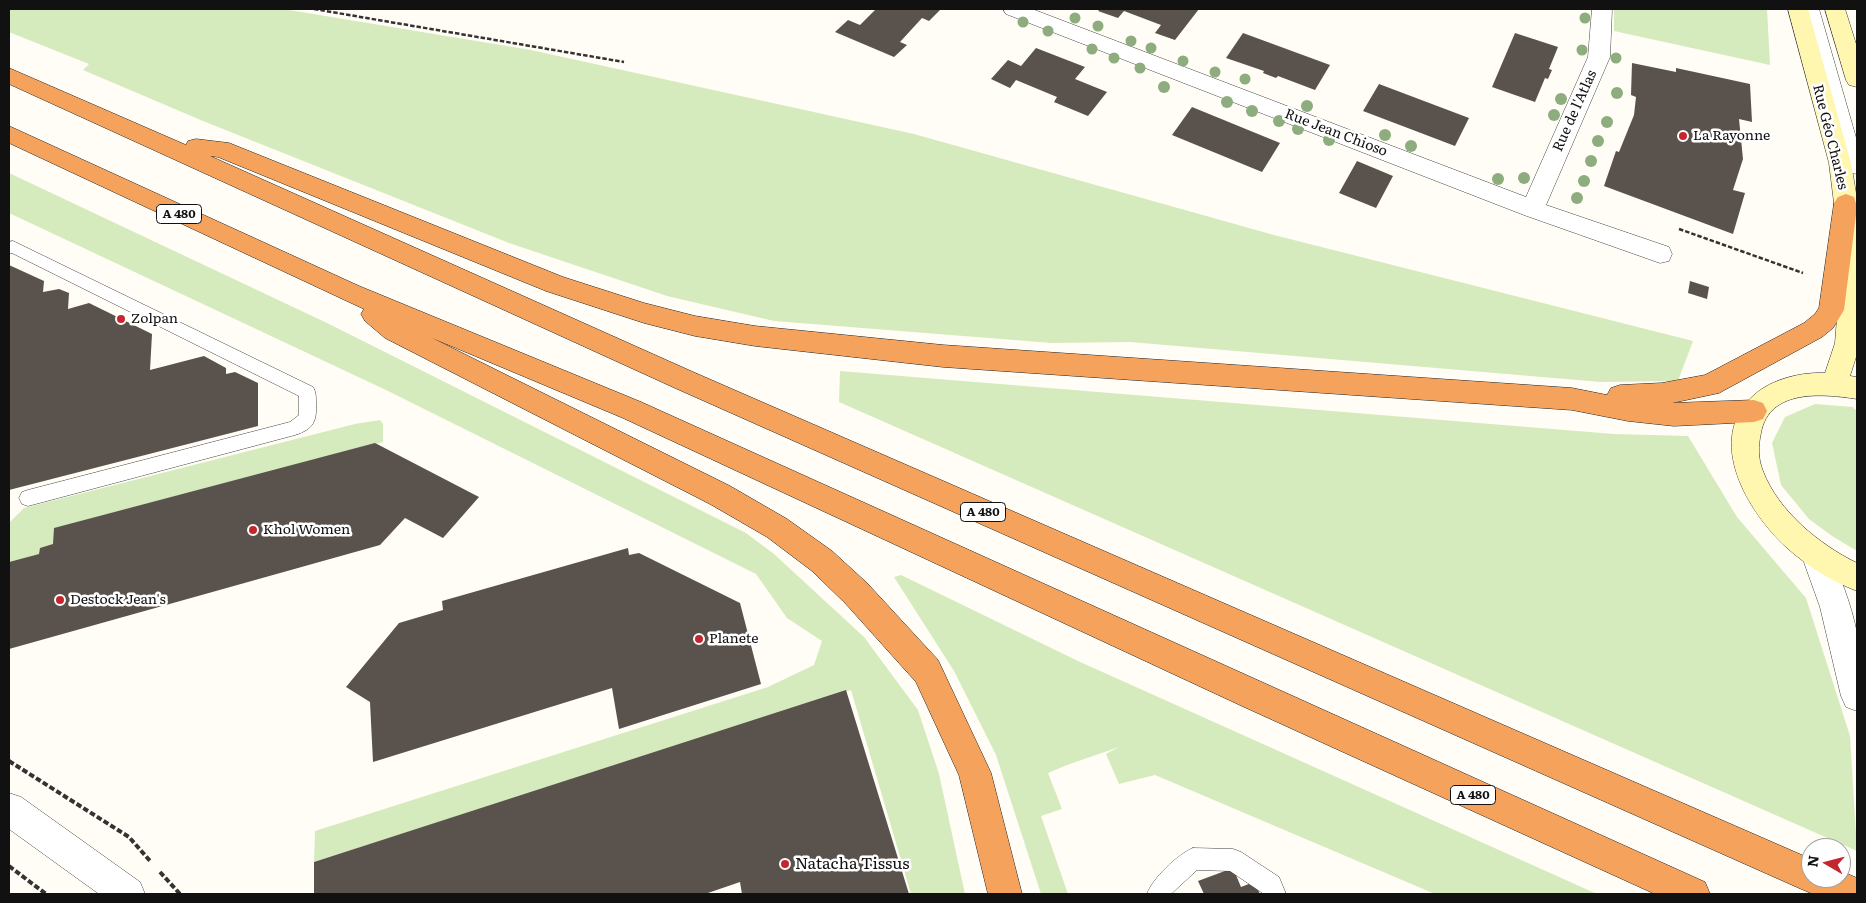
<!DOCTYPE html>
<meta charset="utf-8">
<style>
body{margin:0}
#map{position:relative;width:1866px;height:903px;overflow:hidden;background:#fffdf5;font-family:Literata,serif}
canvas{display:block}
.frame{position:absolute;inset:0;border:10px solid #111;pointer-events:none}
.north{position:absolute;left:1801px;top:838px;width:50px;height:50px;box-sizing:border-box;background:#fff;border:1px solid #a0a0a0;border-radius:50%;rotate:278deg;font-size:14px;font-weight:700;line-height:20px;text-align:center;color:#111}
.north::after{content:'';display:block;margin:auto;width:18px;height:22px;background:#c4262e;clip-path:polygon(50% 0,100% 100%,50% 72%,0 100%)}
</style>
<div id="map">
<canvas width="1866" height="903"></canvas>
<div class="frame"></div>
<div class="north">N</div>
</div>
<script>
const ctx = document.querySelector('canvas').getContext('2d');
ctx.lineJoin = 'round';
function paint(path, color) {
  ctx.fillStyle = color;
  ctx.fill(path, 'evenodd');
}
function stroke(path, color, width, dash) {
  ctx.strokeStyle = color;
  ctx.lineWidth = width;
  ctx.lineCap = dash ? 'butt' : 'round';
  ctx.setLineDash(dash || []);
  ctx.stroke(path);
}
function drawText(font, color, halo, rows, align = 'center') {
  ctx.font = font + ' Literata,serif';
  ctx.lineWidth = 5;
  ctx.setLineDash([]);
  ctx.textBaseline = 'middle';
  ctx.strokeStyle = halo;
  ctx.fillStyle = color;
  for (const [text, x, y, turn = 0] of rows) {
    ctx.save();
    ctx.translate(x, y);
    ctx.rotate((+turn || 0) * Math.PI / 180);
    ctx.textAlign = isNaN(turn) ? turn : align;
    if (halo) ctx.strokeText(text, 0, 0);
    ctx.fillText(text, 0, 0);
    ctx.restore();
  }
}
const green = new Path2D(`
 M9 9H283L531 50 914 134 1274 235 1693 341 1678 381 1601 382 1130 342 1052 343 774 321 667 296 509 243 203 121 83 70 89 64 9 32Z
 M1614 9H1767L1770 65 1614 31Z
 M9 173 327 323 746 533 774 554 864 637 918 710 939 774 965 894H911L851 690 314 862 315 831 768 687 814 665 822 641 787 618 756 574 386 390 9 213Z
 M840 371 1614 434 1688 436 1737 517 1806 598 1850 736 1857 851 839 402Z
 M1815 404 1853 407 1854 409 1857 410V551L1832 536 1809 519 1781 485 1772 443 1785 417Z
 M380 420 383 424V442L53 544 39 554 9 562V523L24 508 355 424Z
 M901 575 1078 661 1597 894H1435L1155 775 1119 784 1106 754 1119 747 1067 765 1048 773 1062 809 1041 816 1068 894H1041L996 755 954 671 894 577Z`);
const building = new Path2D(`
 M876 9H941L929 21 922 18 900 42 907 45 894 57 835 32 848 20 860 25Z
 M1100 9H1199L1175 40 1155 33 1161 25 1124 11 1118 18 1098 11Z
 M1243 33 1330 65 1315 90 1278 76 1276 78 1263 73 1264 71 1226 58Z
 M1515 33 1558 47 1549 69 1552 70 1548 79 1545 78 1535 102 1492 87Z
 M1036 48 1085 67 1075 79 1107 92 1088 116 1054 102 1057 97 1016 80 1010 88 991 79 1008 60 1021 66Z
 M1632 63 1676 72V68L1750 84 1752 122 1739 119 1743 159 1733 190 1745 193 1733 234 1604 186 1616 151 1619 152 1634 115 1636 97 1631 95Z
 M1379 84 1469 118 1455 146 1363 111Z
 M1192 107 1280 143 1262 172 1172 135Z
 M1357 161 1393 176 1376 208 1339 193Z
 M9 265 44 281 43 292 59 289 69 293 68 309 89 303 152 334 150 370 204 356 226 368V374L235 372 258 383V426L9 490Z
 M1690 281 1709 287 1707 299 1688 293Z
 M375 443 479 497 443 538 405 518 380 545 9 649V562L39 554 40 548 53 544 54 528Z
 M628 548 629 555 639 553 740 603 761 684 619 729 612 688 373 762 370 702 346 687 399 623 443 610 442 601Z
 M846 690 909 894H742L740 882 705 894H314V862Z
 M1233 868 1241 887 1254 882 1260 894H1204L1198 881Z`);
const pathFar1 = new Path2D(`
 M314 9 624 62
 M1679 229 1803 273`);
const path = new Path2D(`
 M9 761 129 837 151 862
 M9 866 46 894
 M160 872 180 894`);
const lane = new Path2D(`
 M1806 9H1819L1857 141V174L1852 173 1850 169Z
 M13 241 313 387C316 392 316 397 316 402 317 421 314 429 295 435L28 506 22 504 19 498 22 492 28 490 290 422 299 415V396L12 253 9 254V242Z
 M1193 848 1233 849 1241 852 1279 877 1286 894H1264L1230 871 1197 870 1171 894H1147C1152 879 1178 854 1193 848Z`);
const street = new Path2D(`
 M1003 9H1032L1526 197 1588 57 1592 9H1612L1610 57 1546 205 1669 247 1672 254 1669 261 1660 263 1524 215 1006 14Z
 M1816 541 1826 545C1839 573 1851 603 1857 633 1860 651 1858 693 1857 711L1846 707 1841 696 1820 607 1801 554 1806 545Z
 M9 793 21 797 140 882 145 894H99L9 829Z`);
const secondary = new Path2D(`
 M1788 9H1808L1851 163 1857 199V354L1850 376 1857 377V399C1824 394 1769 388 1761 433 1758 446 1758 459 1763 471 1778 511 1820 545 1857 563V591C1831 581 1807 566 1786 547 1748 512 1704 439 1754 395 1772 379 1801 372 1825 373L1835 343 1839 293 1834 203 1829 163Z
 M1825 9H1845L1857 47V87L1849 85 1846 80Z`);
const highway = new Path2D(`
 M9 68 186 145 188 141 196 139 229 143 563 277 644 303 695 316 755 326 943 345 1572 388 1607 395 1611 388 1620 385 1662 383 1705 375 1804 323 1815 314 1819 308 1834 203 1838 197 1846 194 1854 197 1857 207 1844 310 1833 328 1822 337 1719 393 1672 403 1754 400 1763 403 1767 411 1763 419 1754 422 1674 426 1628 421 1572 410 943 367 755 346 695 336 644 323 546 291 218 157 210 156 693 372 1811 859V878H1841V871L1857 878V894H1813L1799 888 675 388 9 84Z
 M9 126 359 286 641 402 1705 882 1710 894H1655L1242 706 623 418 432 338 730 486 787 519 832 551 867 583 938 660 991 773 1022 894H988L959 775 916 682 845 603 812 571 767 537 710 504 385 338 365 321 361 314 364 309 9 143Z`);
const trees = [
 [1075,18,5.5],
 [1585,18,5.5],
 [1023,22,5.5],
 [1098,26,5.5],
 [1048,31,5.5],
 [1131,41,5.5],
 [1151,48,5.5],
 [1092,49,5.5],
 [1582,50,5.5],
 [1114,58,5.5],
 [1616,58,5.5],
 [1183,61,5.5],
 [1140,68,5.5],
 [1215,72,5.5],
 [1245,79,5.5],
 [1164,87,6],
 [1617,93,6],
 [1561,99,6],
 [1227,102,6],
 [1307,106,6],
 [1252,111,6],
 [1554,115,6],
 [1279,121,6],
 [1607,122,6],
 [1298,129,6],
 [1385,135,6],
 [1329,140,6],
 [1598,141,6],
 [1411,146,6],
 [1591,161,6],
 [1524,178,6],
 [1498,179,6],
 [1584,181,6],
 [1577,198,6]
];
const markers = [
 [1683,136,5,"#c4262e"],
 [121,319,5,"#c4262e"],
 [253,530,5,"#c4262e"],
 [60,600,5,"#c4262e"],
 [699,639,5,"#c4262e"],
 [785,864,5,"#c4262e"]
];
const shields = [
 [179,214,45],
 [983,512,45],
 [1473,795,45]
];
const shieldNames = [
 ["A 480",179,214],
 ["A 480",983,512],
 ["A 480",1473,795]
];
const streetNames = [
 ["Rue de l'Atlas",1575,111,-66],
 ["Rue Jean Chioso",1336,133,21],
 ["Rue Géo Charles",1830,137,76]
];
const poiNames = [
 ["La Rayonne",1693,136],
 ["Zolpan",131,319],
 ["Khol Women",263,530],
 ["Destock Jean's",70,600],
 ["Planete",709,639]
];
const nearPoinames = [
 ["Natacha Tissus",795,864]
];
paint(green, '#d5ebbd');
paint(building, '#5a524d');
stroke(lane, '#444', 1);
stroke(street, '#444', 1);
stroke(secondary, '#333', 1);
stroke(highway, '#222', 1);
stroke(pathFar1, '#333', 2.5, [4.5, 2]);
stroke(path, '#333', 4, [5.5, 2.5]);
paint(lane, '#fff');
paint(street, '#fff');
paint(secondary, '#fff6b0');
paint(highway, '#f5a25d');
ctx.fillStyle = '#8dad7f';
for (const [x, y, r] of trees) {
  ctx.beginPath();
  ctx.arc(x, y, r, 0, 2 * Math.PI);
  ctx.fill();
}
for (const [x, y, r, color] of markers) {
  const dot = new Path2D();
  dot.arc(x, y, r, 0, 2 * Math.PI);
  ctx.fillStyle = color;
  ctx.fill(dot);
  stroke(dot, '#fff', 2);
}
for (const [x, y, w] of shields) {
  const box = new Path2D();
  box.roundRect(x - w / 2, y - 9.5, w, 19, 4);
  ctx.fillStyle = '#fff';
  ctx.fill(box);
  stroke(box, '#111', 1);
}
drawText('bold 12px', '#111', null, shieldNames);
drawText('14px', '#111', '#fff', streetNames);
drawText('14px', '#111', '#fff', poiNames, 'left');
drawText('16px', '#111', '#fff', nearPoinames, 'left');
</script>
